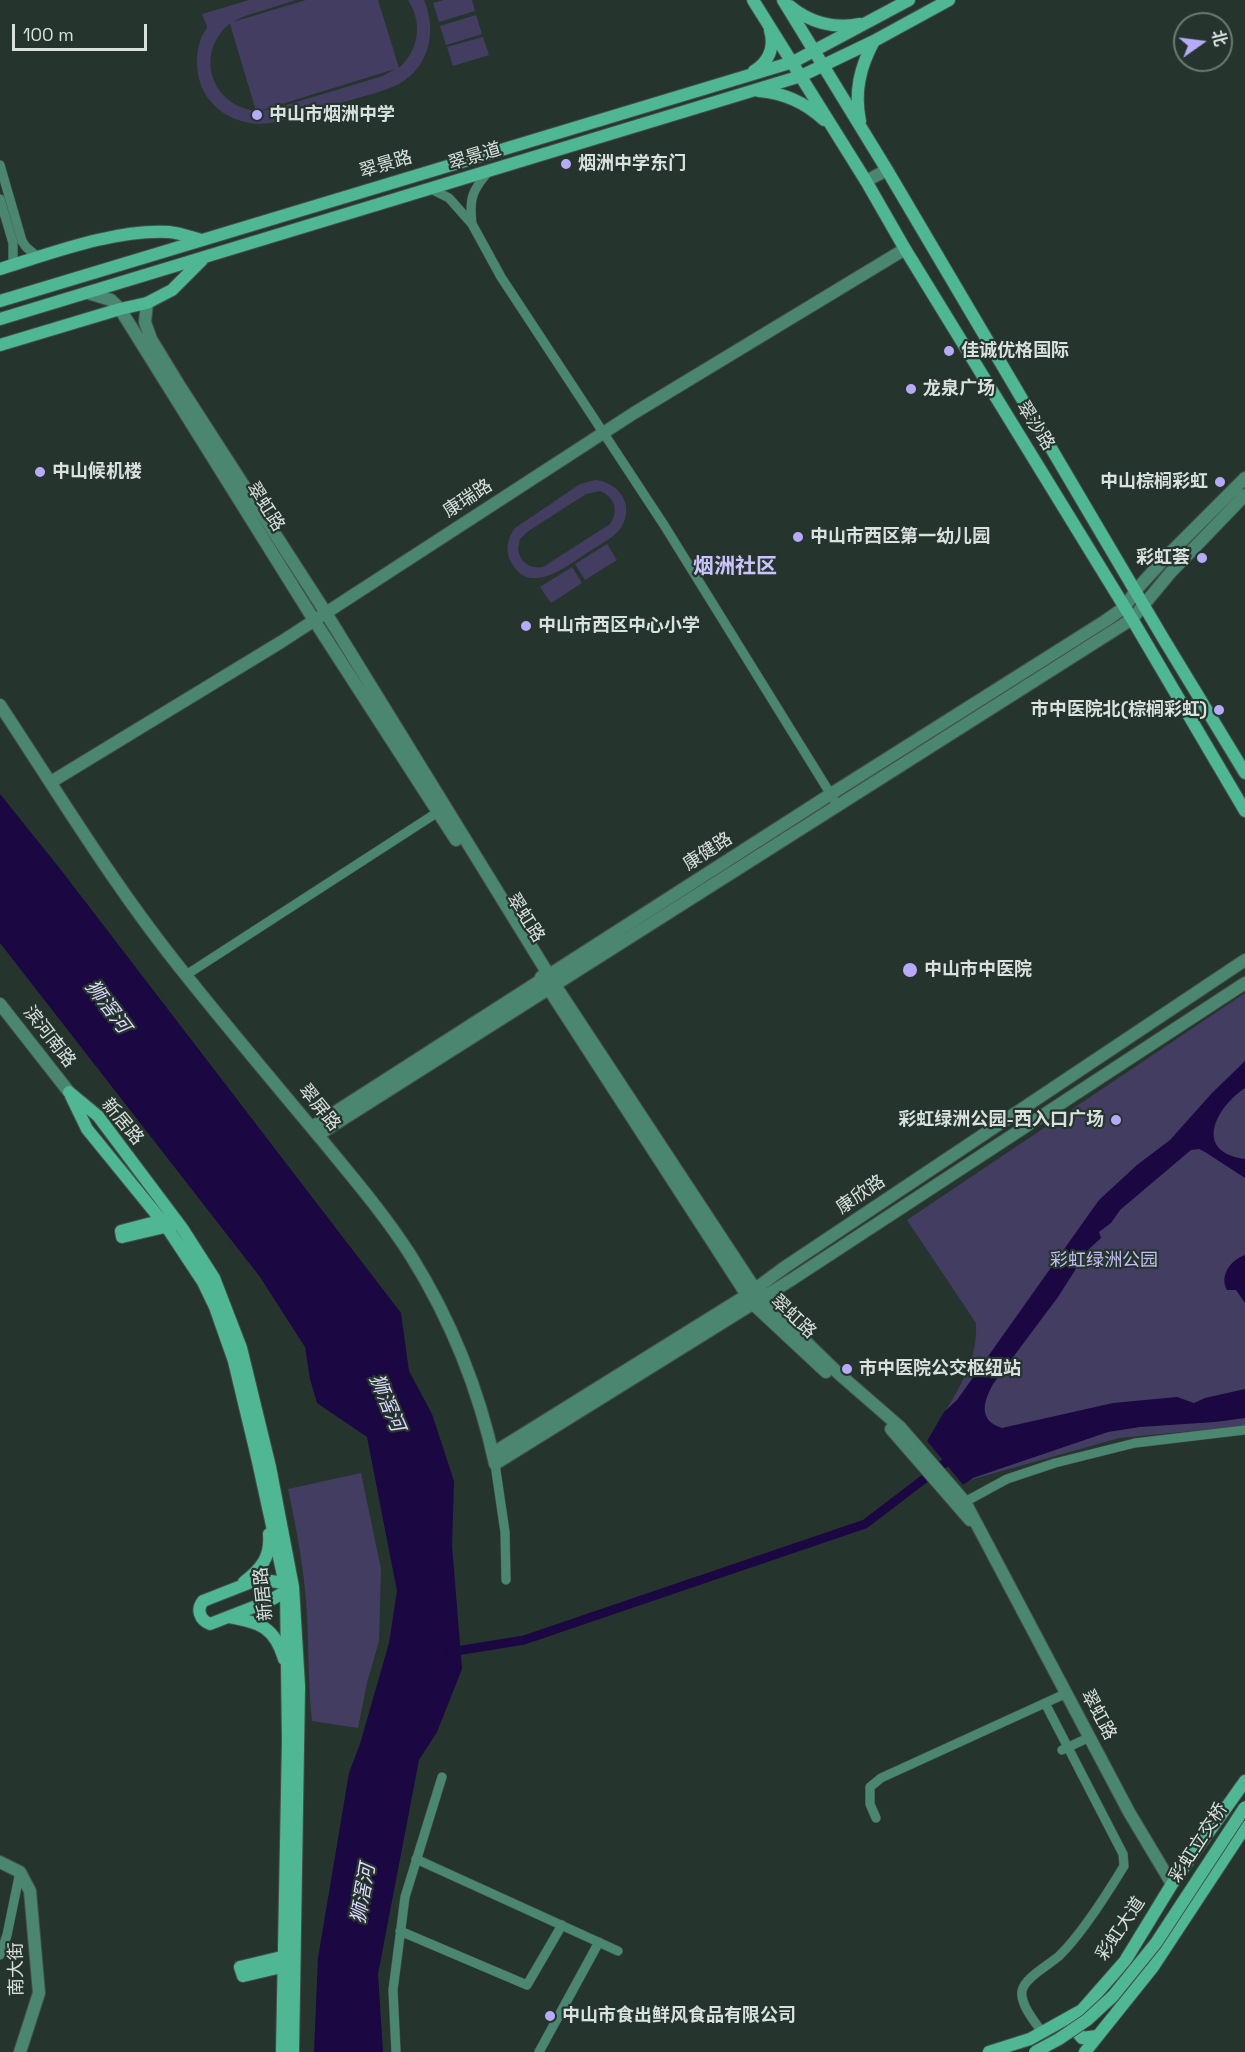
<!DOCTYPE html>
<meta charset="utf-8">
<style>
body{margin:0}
#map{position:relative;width:1245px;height:2052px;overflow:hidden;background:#26342e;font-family:"Space Grotesk","Noto Sans SC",sans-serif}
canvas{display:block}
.north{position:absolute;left:1173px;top:12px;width:60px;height:60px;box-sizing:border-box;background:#26342e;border:2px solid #6e7974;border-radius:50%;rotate:76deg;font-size:16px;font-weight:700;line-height:24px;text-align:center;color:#d9e1de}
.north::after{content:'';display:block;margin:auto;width:21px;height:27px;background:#b7abf8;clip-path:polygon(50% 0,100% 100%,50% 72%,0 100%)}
.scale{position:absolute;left:12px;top:24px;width:135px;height:27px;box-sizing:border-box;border:3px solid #d9e1de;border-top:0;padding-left:8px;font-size:18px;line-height:21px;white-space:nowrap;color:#d9e1de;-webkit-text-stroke:4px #26342e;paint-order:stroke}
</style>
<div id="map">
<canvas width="1245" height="2052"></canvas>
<div class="north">北</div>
<div class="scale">100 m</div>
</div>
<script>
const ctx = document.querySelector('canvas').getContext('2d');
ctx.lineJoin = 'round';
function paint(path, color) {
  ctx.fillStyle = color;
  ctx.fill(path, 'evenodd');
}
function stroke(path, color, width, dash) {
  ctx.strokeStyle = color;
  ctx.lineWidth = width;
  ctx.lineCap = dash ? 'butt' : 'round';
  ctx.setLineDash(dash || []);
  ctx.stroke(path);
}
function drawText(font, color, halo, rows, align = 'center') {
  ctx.font = font + ' "Space Grotesk","Noto Sans SC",sans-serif';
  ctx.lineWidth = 4.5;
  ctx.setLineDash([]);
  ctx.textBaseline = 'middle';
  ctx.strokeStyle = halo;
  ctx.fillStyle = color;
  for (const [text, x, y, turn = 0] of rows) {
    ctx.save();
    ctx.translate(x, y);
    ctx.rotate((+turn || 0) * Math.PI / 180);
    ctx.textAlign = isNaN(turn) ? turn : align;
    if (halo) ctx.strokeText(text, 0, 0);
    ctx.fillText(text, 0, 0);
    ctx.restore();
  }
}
const green = new Path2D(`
 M249 0H296L245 16 233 22 306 0H378L399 68C419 50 423 23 408 0H424C437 31 430 66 399 84 383 92 364 96 347 101 323 108 300 115 276 122 235 131 195 104 197 59 197 51 199 43 202 36 203 35 206 29 207 28 207 24 203 18 202 14ZM229 24H230L256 111C210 105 195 54 229 24ZM395 69 383 76 273 109 259 111Z
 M444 0H472L475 11 439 22 433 3Z
 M476 15 482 34 446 45 440 26Z
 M483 37 489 55 453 66 447 47Z
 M595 480C617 482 635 503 622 526 616 537 600 544 590 551 568 565 530 598 511 562 504 550 508 538 515 528L580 484ZM600 491C615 497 619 511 610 524L543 567C530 569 520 563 518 549L520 539 527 532 586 494Z
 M607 544 617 560 585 580 575 564Z
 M572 567 582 583 551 603 540 587Z
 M1245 993V1426L1119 1438 970 1480 963 1485 927 1441C948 1405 979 1367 976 1323L907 1220Z
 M361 1473 381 1569 379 1641 367 1683 358 1728 312 1721C308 1686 309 1651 307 1616 305 1573 297 1531 288 1489Z`);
const water = new Path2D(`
 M0 794 61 870 401 1313 409 1371 432 1414 454 1481 452 1545 462 1669 437 1732 419 1760 378 1974 383 2052H314L318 1958 349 1773 360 1744 389 1643 397 1591 367 1437 317 1403 310 1379 305 1347 260 1277 0 943Z
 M1245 1061V1088C1215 1108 1193 1152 1245 1159V1178L1205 1152 1199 1149 1191 1150 1120 1210 1111 1223 1099 1232 1101 1238 1088 1250 1058 1297 993 1384C984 1401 977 1420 1002 1428L1113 1403 1177 1397 1194 1403 1205 1398 1245 1389V1418L1215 1422 1140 1427 1108 1432 973 1478 963 1485 927 1441 944 1412 957 1400 1099 1200 1137 1165 1170 1140 1212 1093Z
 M1245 1255V1303L1236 1290H1227C1219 1275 1231 1260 1245 1255Z`);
const canal = new Path2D(`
 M450 1652 524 1640 865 1524 945 1463`);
const minor = new Path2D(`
 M0 165 22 241 26 247 38 257
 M431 189 449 198 472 224C469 199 472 190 489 171
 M0 199 13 243V265
 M472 224 501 277 664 525 838 806
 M186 975 438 812
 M495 1464 505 1532 506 1580
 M961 1504 1007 1479 1055 1463 1135 1443 1245 1430
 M1062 1750 1090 1737
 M876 1818 870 1804V1787L881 1778 1067 1693
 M416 1859 618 1951
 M400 1931 527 1985 562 1925
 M0 1955 7 1935 20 1872
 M1042 2032C1034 2021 1020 2004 1022 1991 1024 1978 1049 1965 1059 1956 1082 1934 1107 1894 1124 1866L1123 1854 1045 1703
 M396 2052 393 1990 405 1897 442 1777
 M539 2052 599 1942`);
const tertiary = new Path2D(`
 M866 181 887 170
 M88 293 111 300 120 309 314 620 456 840
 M147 303 145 322 151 339 179 385 326 613 555 985 761 1298 838 1373 900 1427 965 1502 1129 1812 1172 1884
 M0 705C56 790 110 879 173 959 221 1020 272 1080 322 1140 353 1178 385 1215 411 1256 451 1320 479 1390 495 1464L791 1280 1245 983
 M51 782 281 642 634 413 905 249
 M541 977 752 1303 826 1372
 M0 1004 69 1092
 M312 1127 831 794 1105 621 1125 607 1136 590 1168 555 1245 478
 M318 1135 1132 619 1171 572 1245 495
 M891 1429 970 1520
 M493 1453 747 1295 785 1267 1245 960
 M0 1862 20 1872 30 1891 39 1993 20 2052`);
const secondary = new Path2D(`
 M753 0 866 181 905 249 1132 619 1245 811
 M783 0 887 170 1163 638 1245 773
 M790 6C810 23 835 29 860 24
 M754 71C769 62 775 47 770 30
 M759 91C784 93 806 103 824 120
 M860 121C854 92 860 67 874 41
 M0 269C52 253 115 229 169 232 180 233 190 237 201 240
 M0 301 793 62 909 0
 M0 319 801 76 874 41 949 0
 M0 345 120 309 147 303 172 290 202 260
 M69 1092 98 1116 182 1228 214 1278 241 1348 270 1467 293 1587 299 1686 293 2052
 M71 1096 87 1129 166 1226 203 1282 215 1307 234 1361 257 1457 286 1589 288 1741 282 2052
 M167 1219 121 1231 122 1237 173 1225
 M264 1580 284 1583 293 1587 269 1601 210 1624C200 1620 196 1610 203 1601L254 1581Z
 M244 1582C261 1569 271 1557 269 1534
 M229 1617C259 1622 275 1627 284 1659
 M290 1965 243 1976 240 1967 290 1955
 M1074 2020 1073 2027 1082 2038 1097 2036
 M989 2052 1030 2039 1082 2010 1125 1961 1172 1884 1245 1781
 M1085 2052 1153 1967 1245 1827`);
const secondaryBridge = new Path2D(`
 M1035 2052 1059 2039 1087 2020 1113 1996 1156 1943 1245 1807`);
const markers = [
 [257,115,6,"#b7abf8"],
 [566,164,6,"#b7abf8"],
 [949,351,6,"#b7abf8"],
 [911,389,6,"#b7abf8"],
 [40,472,6,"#b7abf8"],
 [1220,482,6,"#b7abf8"],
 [798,537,6,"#b7abf8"],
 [1202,558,6,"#b7abf8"],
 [526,626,6,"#b7abf8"],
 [1219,710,6,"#b7abf8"],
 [910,970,8,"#b7abf8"],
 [1116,1120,6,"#b7abf8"],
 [847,1369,6,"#b7abf8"],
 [550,2016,6,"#b7abf8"]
];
const poiNames = [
 ["中山市烟洲中学",269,115],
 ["烟洲中学东门",578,164],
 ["佳诚优格国际",961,351],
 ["龙泉广场",923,389],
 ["中山候机楼",52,472],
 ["中山棕榈彩虹",1208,482,"right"],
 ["中山市西区第一幼儿园",810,537],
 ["彩虹荟",1190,558,"right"],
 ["中山市西区中心小学",538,626],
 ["市中医院北(棕榈彩虹)",1207,710,"right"],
 ["中山市中医院",924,970],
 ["彩虹绿洲公园-西入口广场",1104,1120,"right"],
 ["市中医院公交枢纽站",859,1369],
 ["中山市食出鲜风食品有限公司",562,2016]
];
const streetNames = [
 ["翠景道",475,157,-17],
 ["翠景路",386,165,-17],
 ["翠沙路",1035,426,58],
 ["康瑞路",468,499,-33],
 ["翠虹路",265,507,58],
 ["康健路",708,852,-33],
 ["翠虹路",525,918,58],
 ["滨河南路",49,1037,52],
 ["翠屏路",319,1108,51],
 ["新居路",122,1122,50],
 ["康欣路",861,1195,-34],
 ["翠虹路",793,1317,43],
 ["新居路",264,1594,-96],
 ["翠虹路",1098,1715,62],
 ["彩虹立交桥",1199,1843,-57],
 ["彩虹大道",1121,1929,-56],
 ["南大街",17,1969,-91]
];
const parkNames = [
 ["彩虹绿洲公园",1104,1261]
];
const waterNames = [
 ["狮滘河",107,1007,53],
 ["狮滘河",386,1403,67],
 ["狮滘河",364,1894,-80]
];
const quarterNames = [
 ["烟洲社区",735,567]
];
paint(green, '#433d62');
paint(water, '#1b0741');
stroke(canal, '#1b0741', 9);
stroke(minor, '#43504a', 10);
stroke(tertiary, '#43504a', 14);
stroke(secondary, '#43504a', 14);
stroke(minor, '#4a8670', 9);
stroke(tertiary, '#4a8670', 12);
stroke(secondary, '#50b794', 12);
stroke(secondaryBridge, '#43504a', 14, []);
stroke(secondaryBridge, '#50b794', 12);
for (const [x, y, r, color] of markers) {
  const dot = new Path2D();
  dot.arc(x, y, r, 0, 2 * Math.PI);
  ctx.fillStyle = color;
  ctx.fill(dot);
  stroke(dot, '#26342e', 2);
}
drawText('bold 18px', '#d9e1de', '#26342e', poiNames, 'left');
drawText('18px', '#d9e1de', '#26342e', streetNames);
drawText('18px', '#c4bdf5', '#26342e', parkNames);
drawText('italic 20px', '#dcd7fe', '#26342e', waterNames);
drawText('bold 21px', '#cbc3fd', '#26342e', quarterNames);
</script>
